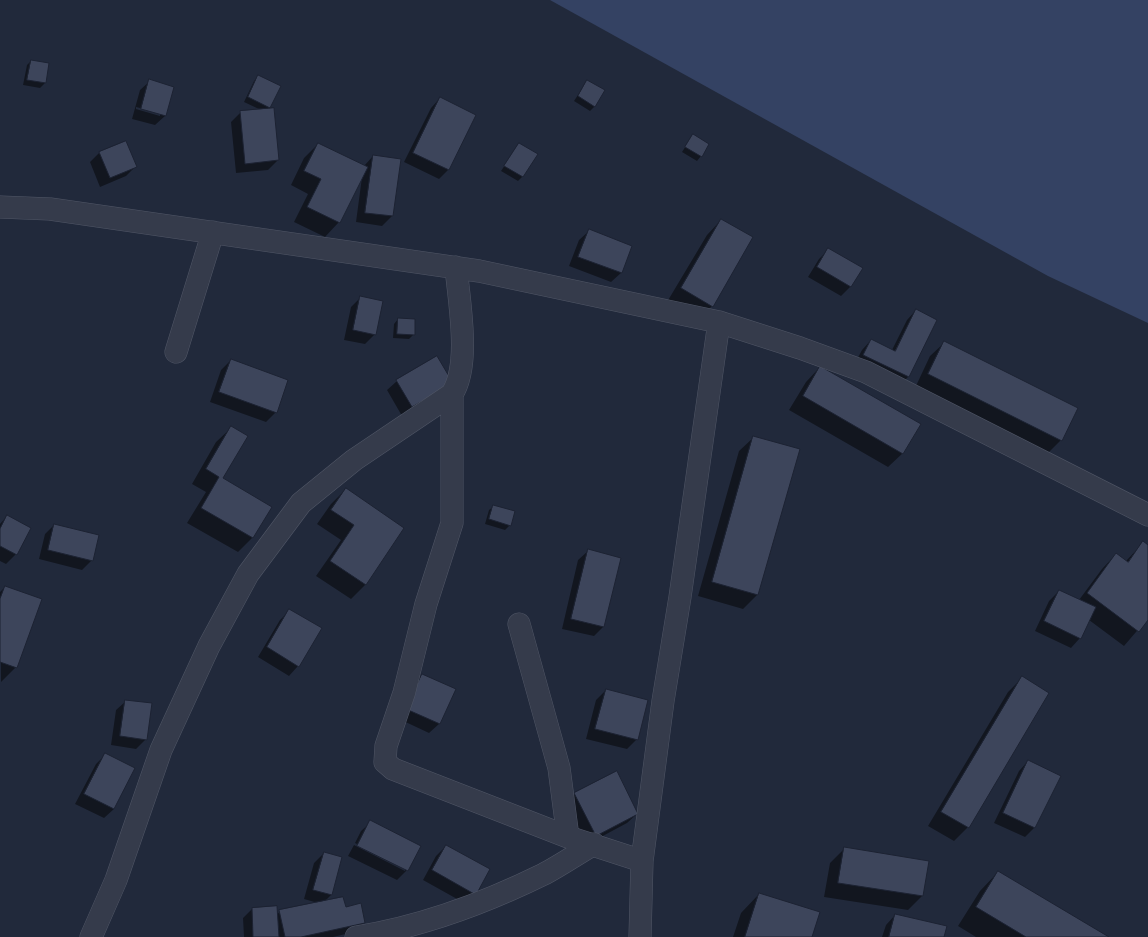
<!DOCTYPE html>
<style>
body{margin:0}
canvas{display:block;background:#21293b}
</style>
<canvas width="1148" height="937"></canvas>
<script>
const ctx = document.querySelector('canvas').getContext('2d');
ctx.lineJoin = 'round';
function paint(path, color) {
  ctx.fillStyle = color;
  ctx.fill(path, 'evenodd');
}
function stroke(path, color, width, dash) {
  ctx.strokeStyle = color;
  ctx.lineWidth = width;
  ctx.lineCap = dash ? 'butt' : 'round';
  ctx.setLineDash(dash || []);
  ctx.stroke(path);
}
const water = new Path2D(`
 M550 0H1148V323L1048 276Z`);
const shadow = new Path2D(`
 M31 61 48 63 45 83 40 88 23 85 27 65Z
 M259 76 269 108 267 110 278 160 268 170 236 173 231 122 241 112 261 110 244 102 254 81Z
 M150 81 165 116 155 125 132 119 140 90ZM136 107 160 113V116L136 109Z
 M587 81 595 106 590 111 574 101Z
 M440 98 475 115 448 170 439 179 404 162 431 108Z
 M693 135 701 156 697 161 682 152Z
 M318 144 364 166 373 156 400 160 392 216 382 226 356 222 362 177 339 222 325 237 294 222 308 194 291 185 304 158Z
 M519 144 522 177 518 181 501 171Z
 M100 152 135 167 126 176 100 187 90 162Z
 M721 220 712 306 698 320 667 302 707 235Z
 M589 231 631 247 621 273 611 282 569 266 579 240Z
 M828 250 851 286 841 296 808 277 819 259Z
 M360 298 375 334 365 344 344 340 351 307Z
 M916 310 908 377 899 386 854 365 862 350 871 340 892 350 907 320Z
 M398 319 414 334 409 339 393 338 394 324Z
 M945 342 1061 440 1046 455 915 388 930 356Z
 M231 360 276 412 266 422 210 402 221 370Z
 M820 367 903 453 888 467 789 410 806 382Z
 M397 381 451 383 402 416 387 390Z
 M231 428 222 479 270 507 252 538 238 552 187 523 206 492 192 484 216 442Z
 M754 437 757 595 743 609 698 596 739 451Z
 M346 489 403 528 365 585 351 599 316 576 341 540 317 524 331 504Z
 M494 506 510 525 505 530 485 524 489 510Z
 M7 516 16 554 6 564 0 561V524Z
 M54 525 92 560 82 570 39 559 45 534Z
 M1143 543 1148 547V618L1124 646 1089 620 1080 638 1071 648 1035 631 1049 601 1059 591 1079 600 1102 569 1116 554 1126 561Z
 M588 551 603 627 594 636 562 629 578 560Z
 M5 587 16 667 1 682 0 592Z
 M290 610 298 666 289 676 258 657 280 620Z
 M422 675 455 690 439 724 429 733 397 718 413 684Z
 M1022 678 968 827 954 841 928 826 1008 692Z
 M606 690 637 739 627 749 586 739 596 700Z
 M126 701 146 739 136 749 111 745 116 710Z
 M106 754 114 809 104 818 75 804 96 764Z
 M1028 761 1059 776 1034 828 1025 837 994 823 1019 771Z
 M575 794 637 814 627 823 586 845 565 803Z
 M371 822 407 870 397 880 348 856 354 845 405 871V868L355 843 361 831Z
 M446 846 489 870 466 904 423 880 436 856Z
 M845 848 928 862 922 896 908 910 824 897 830 863Z
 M324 853 331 895 324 902 345 908 364 923 354 932 333 937H244L243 918 252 909 277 915 280 911 318 903 304 899 314 863Z
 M998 872 1108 937H976L958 926 980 891Z
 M759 894 811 937H733L741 913Z
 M895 915 943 937H882L886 925Z`);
const building = new Path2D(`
 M31 60 49 63 46 83 27 80Z
 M258 75 281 86 270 108 248 97Z
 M149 79 174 87 166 116 141 109Z
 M587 80 605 90 595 107 578 96Z
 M440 97 476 115 449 170 413 153Z
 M274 108 279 160 245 164 240 111Z
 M693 134 709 144 702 157 685 147Z
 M126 141 137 167 110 178 99 152Z
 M318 143 368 167 340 223 307 207 321 179 304 171Z
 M519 143 538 154 523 177 504 166Z
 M373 155 401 159 393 216 365 213Z
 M721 219 753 237 713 307 681 288Z
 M589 229 632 246 622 273 578 257Z
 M828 248 863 268 851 287 817 267Z
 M360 296 383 301 376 335 353 330Z
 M916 309 937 320 909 377 863 355 871 339 895 351Z
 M398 318 415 319V335L397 334Z
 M944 341 1078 408 1062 441 928 374Z
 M437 356 453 383 412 407 396 380Z
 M231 359 288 380 277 413 219 392Z
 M820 366 921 424 903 454 803 396Z
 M231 426 248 436 223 478 272 507 253 538 201 508 219 477 206 469Z
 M753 436 800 449 758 595 712 582Z
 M346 488 404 528 366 585 330 561 354 525 331 510Z
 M493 505 515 511 511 526 489 519Z
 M7 515 31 528 17 555 0 546V529Z
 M54 524 99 535 93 561 48 550Z
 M1143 541 1148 545V620L1139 632 1087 593 1116 553 1128 562Z
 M588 549 621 558 604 627 571 619Z
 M5 586 42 599 17 668 0 662V599Z
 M1059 590 1096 607 1081 639 1044 621Z
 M289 609 322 628 299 667 267 647Z
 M422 674 456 689 440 724 406 709Z
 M1022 676 1049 693 969 828 941 812Z
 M606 689 648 700 638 740 595 729Z
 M125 700 152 703 147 740 120 736Z
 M105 753 135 768 114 809 84 794Z
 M1028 760 1061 776 1035 828 1003 813Z
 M617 771 638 814 596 836 574 793Z
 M370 820 421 846 408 871 357 846Z
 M446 845 490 869 476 895 432 870Z
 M844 847 929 861 923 896 838 883Z
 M324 852 342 857 332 895 313 890Z
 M998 871 1109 937H1026L976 907Z
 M759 893 820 912 812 937H745Z
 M343 897 346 907 361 903 365 923 301 937H285L279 910Z
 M277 906 279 937H253L252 908Z
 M895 914 947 926 944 937H889Z`);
const minor = new Path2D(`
 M0 207 50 209 479 271 719 322 800 348 866 372 1148 515
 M176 352 213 232
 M452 394V523L426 604 404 693 386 746 385 762 393 769 568 837 642 861
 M519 624 559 768 568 837
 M91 937 116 880 161 750 209 646 248 574 301 503 354 460 452 394C471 365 459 302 456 267
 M356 937C420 927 485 903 544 874 561 865 577 854 594 844
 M640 937 642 861 663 701 680 597 719 322`);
paint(water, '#344263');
paint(shadow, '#0007');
paint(building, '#3d455b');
stroke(building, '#1c2232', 1);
stroke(minor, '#505666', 23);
stroke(minor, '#353b4b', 22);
</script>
